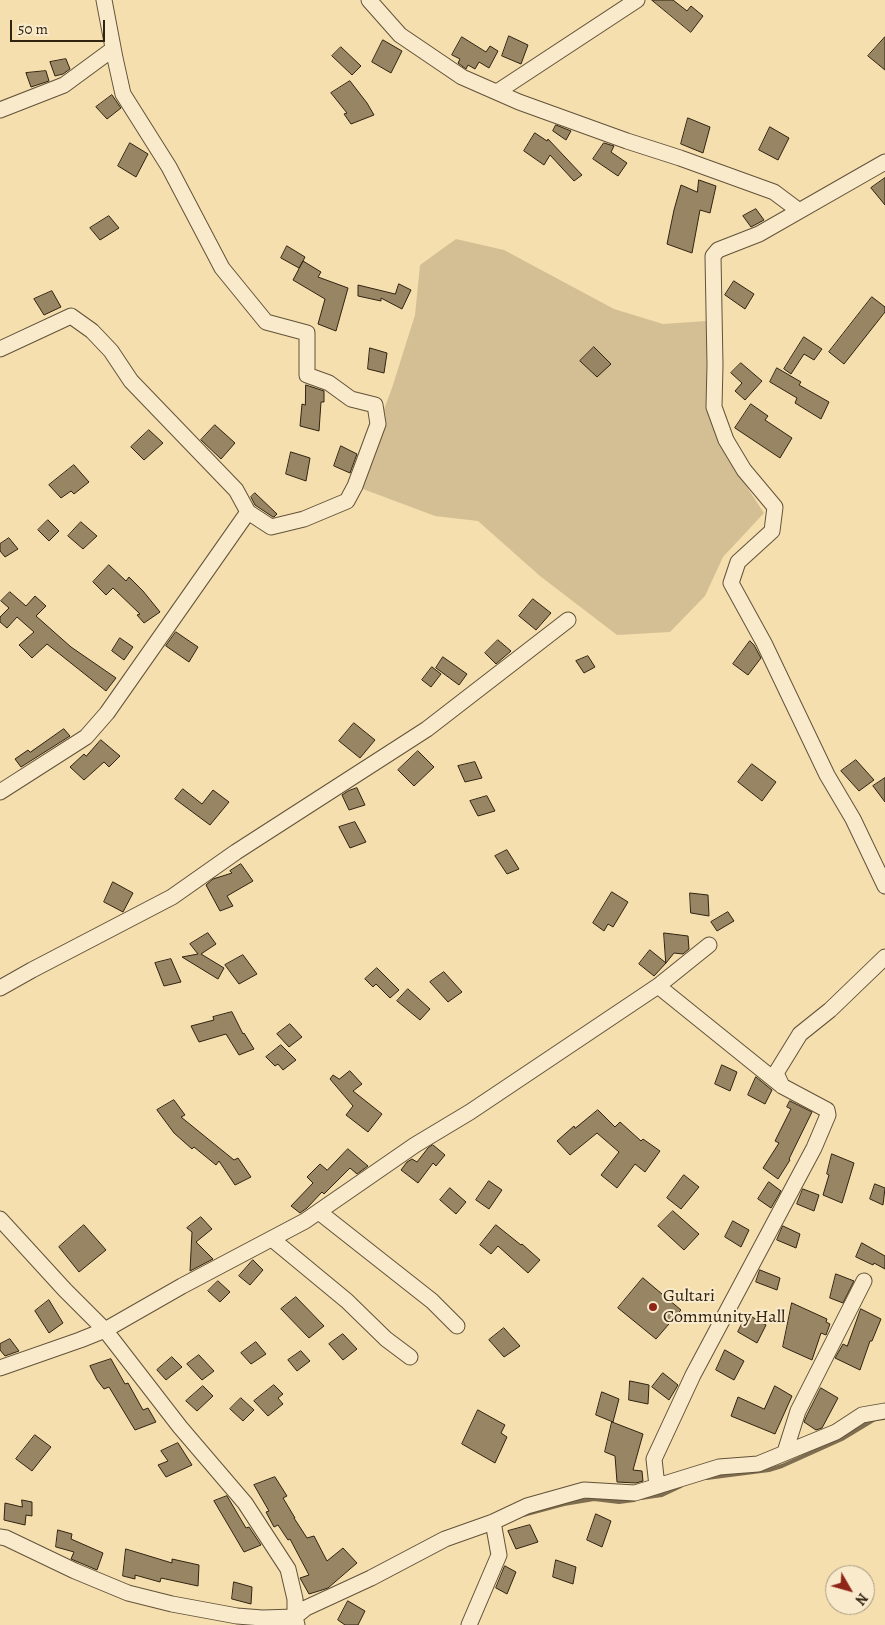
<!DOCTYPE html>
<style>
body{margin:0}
#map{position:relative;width:885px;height:1625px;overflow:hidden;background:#f5dfaf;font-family:Alegreya,serif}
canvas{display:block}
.north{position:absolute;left:825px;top:1565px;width:50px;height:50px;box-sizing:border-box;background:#f8eacb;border:1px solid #a89a81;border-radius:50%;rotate:128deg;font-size:14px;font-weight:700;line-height:20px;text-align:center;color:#312311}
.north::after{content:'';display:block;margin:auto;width:18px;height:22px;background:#8f2418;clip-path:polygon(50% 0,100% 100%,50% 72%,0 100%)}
.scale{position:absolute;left:10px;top:20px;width:95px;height:22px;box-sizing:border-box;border:2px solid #312311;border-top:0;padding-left:6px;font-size:15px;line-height:18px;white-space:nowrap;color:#312311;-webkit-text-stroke:4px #f8eacb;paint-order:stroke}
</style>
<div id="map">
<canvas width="885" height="1625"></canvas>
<div class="north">N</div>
<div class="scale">50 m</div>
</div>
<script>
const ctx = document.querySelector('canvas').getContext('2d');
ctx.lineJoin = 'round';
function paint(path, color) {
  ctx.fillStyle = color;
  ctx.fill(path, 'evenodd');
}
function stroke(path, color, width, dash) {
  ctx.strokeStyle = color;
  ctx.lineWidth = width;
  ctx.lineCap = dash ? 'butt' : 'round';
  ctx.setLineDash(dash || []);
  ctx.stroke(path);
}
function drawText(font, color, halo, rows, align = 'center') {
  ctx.font = font + ' Alegreya,serif';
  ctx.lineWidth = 4;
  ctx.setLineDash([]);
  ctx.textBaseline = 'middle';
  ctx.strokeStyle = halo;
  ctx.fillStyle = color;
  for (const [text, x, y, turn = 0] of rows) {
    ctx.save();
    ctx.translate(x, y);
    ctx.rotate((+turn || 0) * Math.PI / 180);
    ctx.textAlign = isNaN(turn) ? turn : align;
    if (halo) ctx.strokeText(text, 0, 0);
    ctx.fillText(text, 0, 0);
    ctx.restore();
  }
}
const green = new Path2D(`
 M456 239 504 250 614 309 663 324 706 321 707 405 725 454 764 513 723 557 705 596 670 632 617 635 540 576 478 521 435 516 355 486 392 388 415 315 420 265Z`);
const stream = new Path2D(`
 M707 1478 769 1470 782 1466 842 1439 875 1419
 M641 1498 662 1495 681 1486
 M523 1515 564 1504 594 1499 619 1502 634 1500`);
const building = new Path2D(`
 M652 0H673L687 11 691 6 703 16 691 32Z
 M509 36 528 45 521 64 502 56Z
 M462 37 486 52 490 46 498 51 489 68 479 62 475 69 468 65 466 69 458 63 460 59 452 55Z
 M885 37V70L868 56Z
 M383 40 402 51 391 73 372 62Z
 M341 47 361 66 352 75 332 56Z
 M66 59 70 69 63 74 55 76 50 62Z
 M46 71 49 81 31 87 26 73Z
 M350 81 367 103 374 115 351 124 344 114 347 113 331 93Z
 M112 95 121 108 107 119 96 107Z
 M688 118 710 127 703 153 681 144Z
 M556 125 571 131 566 140 553 131Z
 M770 127 789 138 778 160 759 150Z
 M535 133 547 141 548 139 582 175 574 181 550 155 544 165 524 151Z
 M130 143 148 154 136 177 118 166Z
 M604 143 614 146 611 152 627 163 618 176 593 159Z
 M885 178V205L871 188Z
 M699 180 716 186 710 213 700 210 692 253 667 244 674 210 681 185 697 192Z
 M756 209 764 220 751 227 743 216Z
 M109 216 119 228 100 240 90 228Z
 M287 246 305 257 303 261 321 272 318 277 348 288 336 331 318 324 325 299 293 280 303 261 299 268 281 258Z
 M734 281 754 294 745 309 725 295Z
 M399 284 411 290 402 309 381 298V301L358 296V285L395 294Z
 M52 291 61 307 44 315 34 299Z
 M872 297 885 307V312L844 364 829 352Z
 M804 337 822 349 814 360 804 354 791 374 784 369Z
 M594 347 611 364 597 377 580 361Z
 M370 348 387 353 384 373 368 369Z
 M741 363 762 381 745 400 735 391 742 383 731 373Z
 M777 368 801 382 799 385 829 402 821 419 795 403 797 398 770 382Z
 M306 385 324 391V402H321L319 431 300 426 302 404 305 405Z
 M751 404 768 416 765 420 792 438 780 458 735 428Z
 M215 425 235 443 221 459 201 440Z
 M149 430 163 443 144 460 131 447Z
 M341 446 357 454 350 473 334 466Z
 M291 452 310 458 306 481 286 474Z
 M74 465 89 482 74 494 71 491 61 498 49 485Z
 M255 493 277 514 274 517H273L255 505 251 497Z
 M48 520 59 531 49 541 38 530Z
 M81 522 97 536 83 549 68 536Z
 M9 538 18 549 5 557 0 551V544Z
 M109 565 126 581 129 577 143 591 160 612 144 623 137 615 140 614 113 588 106 595 93 582Z
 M10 592 26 606 35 596 46 606 36 616 71 647 116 678 106 691 47 644 32 658 19 645 34 632 17 617 7 628 0 622V617L9 608 1 601Z
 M533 599 551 613 536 630 519 616Z
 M176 632 198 647 189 662 166 646Z
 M120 638 133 647 124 660 112 651Z
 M498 640 511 651 496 664 485 653Z
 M750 641 754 645 761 658 748 675 733 664Z
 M588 656 595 667 584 673 576 661Z
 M443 657 467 674 459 685 436 668Z
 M432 667 441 674 431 687 422 680Z
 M354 723 375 740 360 758 339 741Z
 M64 729 70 736 21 767 15 759 28 750 30 752Z
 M101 740 120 756 109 767 104 762 84 780 70 767 84 754 86 756Z
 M418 751 434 767 414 786 398 770Z
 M856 760 874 780 859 791 841 771Z
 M475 762 482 778 465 782 458 766Z
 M752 764 776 782 762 801 738 782Z
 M885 778V802L873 786Z
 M357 788 365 805 349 810 342 795 348 791Z
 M183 789 202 804 213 790 229 802 210 825 175 799Z
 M487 796 495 811 478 816 470 801Z
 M355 822 366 842 350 848 339 827Z
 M507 850 519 869 507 874 495 856Z
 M241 864 253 881 227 896 233 906 220 911 206 885 213 879 232 873 230 871Z
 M113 882 133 893 123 912 104 902Z
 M612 892 628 902 613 927 608 924 604 931 593 923Z
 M690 893 708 895 709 916 691 913Z
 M728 912 734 921 717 931 711 922Z
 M208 933 216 944 201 954 224 968 218 979 182 957 198 954 190 944Z
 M664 933 688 936 689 949 683 954 674 953 666 963Z
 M650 950 666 963 654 976 639 964Z
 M243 955 257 974 239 984 225 965Z
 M171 959 181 982 164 986 155 963Z
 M377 968 399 990 390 998 376 984 373 987 365 979Z
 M444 972 462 992 448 1002 430 982Z
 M408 989 430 1009 420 1020 397 1001Z
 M232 1012 243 1034 244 1033 254 1049 239 1055 226 1034 199 1042 191 1026 214 1020 213 1017Z
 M290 1024 302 1037 289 1047 277 1034Z
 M281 1045 296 1060 283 1070 278 1064 275 1066 266 1057Z
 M722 1065 737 1072 730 1091 715 1084Z
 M350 1071 362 1084 353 1091 382 1114 368 1132 346 1115 353 1106 330 1079 333 1075 339 1079Z
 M756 1077 772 1090 765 1104 748 1095Z
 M174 1100 185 1115 181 1117 234 1160 238 1158 251 1177 235 1185 219 1161 216 1165 194 1147 192 1149 174 1133 157 1110Z
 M790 1101 812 1112 789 1159 790 1160 778 1179 763 1168 779 1143 775 1141 791 1109 787 1107Z
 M598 1110 615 1127 620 1122 641 1141 643 1139 660 1151 645 1172 635 1164 617 1188 601 1175 619 1152 597 1133 570 1155 557 1141 574 1126 575 1128Z
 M433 1145 445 1155 436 1166 433 1163 418 1183 401 1170 407 1162 412 1159 417 1162 428 1148Z
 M348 1149 368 1166 357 1174 350 1168 324 1194 322 1192 307 1208 300 1213 291 1206 313 1183 307 1177 320 1164 327 1170Z
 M832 1154 854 1163 842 1203 823 1195 829 1175 827 1174Z
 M684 1175 699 1187 681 1209 667 1198Z
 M489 1181 502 1190 489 1209 476 1200Z
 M769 1182 781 1191 771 1208 758 1199Z
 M875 1184 885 1188 883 1205 870 1199Z
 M450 1188 466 1202 456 1214 440 1200Z
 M803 1189 819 1195 814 1211 797 1204Z
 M673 1211 699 1234 684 1250 658 1226Z
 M201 1217 212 1229 196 1242 213 1259 190 1271 192 1232 187 1228Z
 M733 1221 749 1230 741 1247 725 1237Z
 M84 1225 106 1250 79 1272 59 1247Z
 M496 1225 521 1245 522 1244 540 1260 528 1273 498 1246 491 1254 480 1245Z
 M783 1226 800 1234 796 1248 777 1240Z
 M862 1243 885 1256V1269L874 1263 873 1265 856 1257Z
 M253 1260 263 1270 250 1285 239 1276Z
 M760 1270 780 1278 777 1290 756 1282Z
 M836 1274 854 1281 843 1303 830 1298Z
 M643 1278 681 1310 656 1339 618 1308Z
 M218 1281 230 1292 220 1302 208 1291Z
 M296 1297 324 1326 309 1338 281 1309Z
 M49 1300 63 1323 49 1333 35 1311Z
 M792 1303 827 1319 826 1322 830 1324 826 1335 821 1333 812 1360 783 1347Z
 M861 1309 881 1319 872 1341H870L860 1370 835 1358 843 1344 847 1346Z
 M747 1314 766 1325 757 1343 738 1332Z
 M504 1328 520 1346 504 1357 489 1340Z
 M343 1334 357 1349 343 1360 329 1344Z
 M10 1339 19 1351 5 1356 0 1350V1344Z
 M256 1342 266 1354 251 1364 241 1353Z
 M725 1350 744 1361 734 1380 716 1370Z
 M301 1351 310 1361 297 1371 288 1360Z
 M199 1355 214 1371 202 1380 187 1364Z
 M172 1357 182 1367 166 1380 157 1370Z
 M111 1359 125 1384 128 1383 143 1410 148 1408 156 1422 135 1430 109 1387 104 1389 97 1380 90 1366Z
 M663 1373 678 1385 669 1400 652 1387Z
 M630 1381 649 1385 648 1404 629 1400Z
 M274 1385 283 1394 278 1398 283 1404 268 1416 254 1401Z
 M203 1386 213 1396 197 1411 186 1401Z
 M775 1386 792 1396 775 1434 731 1416 738 1397 764 1409Z
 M821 1388 838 1398 822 1428 816 1430 804 1422 807 1415Z
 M602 1392 619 1399 613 1422 596 1415Z
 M241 1398 254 1410 243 1421 230 1409Z
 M478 1410 505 1425 501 1433 507 1437 495 1463 462 1444Z
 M612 1422 643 1434 633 1470 642 1471 643 1481 636 1483 617 1482 615 1456 605 1452Z
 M35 1435 51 1447 32 1471 16 1459Z
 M178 1443 192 1465 166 1477 158 1465 168 1461 161 1451Z
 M275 1477 287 1496 283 1498 295 1518H294L307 1538 314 1536 327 1561 343 1548 357 1563 328 1588 322 1590 309 1594 300 1578 309 1575 290 1539 288 1540 278 1525 274 1527 266 1512 269 1511 254 1485Z
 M227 1496 246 1528 249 1527 261 1545 244 1552 214 1501Z
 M22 1500 32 1502V1516L26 1515 25 1525 4 1520 5 1503 22 1507Z
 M596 1514 611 1521 602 1547 587 1540Z
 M530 1525 538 1542 516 1549 508 1531Z
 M58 1530 72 1534 71 1539 103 1553 97 1570 71 1559 74 1552 56 1547Z
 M126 1549 172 1563V1559L199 1565 198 1586 161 1578 160 1582 135 1575V1579L123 1576Z
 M556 1560 576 1567 573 1584 553 1577Z
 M505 1566 516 1572 507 1594 496 1588Z
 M234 1582 252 1587 251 1604 232 1599Z
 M348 1601 365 1611 358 1625H345L338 1620Z`);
const minor = new Path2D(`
 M369 0 400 35 462 77 519 102 627 141 680 158 774 192 798 210
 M497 92 637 0
 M0 110 64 85 113 49
 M885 162 759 234 718 250 713 256 715 365 714 407 726 440 744 470 775 507 772 531 738 562 731 583 764 643 827 775 853 819 885 886
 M0 349 71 316 92 331 111 351 131 381 236 490 248 512 271 527 304 519 347 501 355 486 378 424 375 405 351 399 329 383 307 375V333L266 322 222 268 169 167 123 94 115 58 104 0
 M0 792 86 737 107 713 248 512
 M0 988 32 970 172 897 236 852 427 729 568 620
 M782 1086 776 1073 800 1034 830 1010 885 957
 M319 1212 432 1301 457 1326
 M0 1219 65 1290 105 1330 180 1427 245 1503 288 1569 295 1599V1617L293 1624
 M272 1239 347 1301 386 1339 410 1357
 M0 1368 80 1340 105 1330 182 1286 305 1221 415 1145 470 1112 658 986 709 945
 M785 1452 798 1411 864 1281
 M657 1486 654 1459 693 1375 814 1148 828 1115 827 1110 782 1086 658 986
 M0 1537 6 1538 75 1571 128 1593 172 1604 237 1616 262 1618 295 1617 297 1625
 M295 1617 306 1608 371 1578 445 1539 493 1522 527 1506 584 1490 635 1493 719 1467 758 1464 836 1432 862 1415 885 1411
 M469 1625 499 1555 493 1522`);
const markers = [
 [653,1307,5,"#8f2418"]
];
const poiNames = [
 ["Gultari",663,1297],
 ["Community Hall",663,1318]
];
paint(green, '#d4bf94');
stroke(stream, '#7e6d4f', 4);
paint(building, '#978563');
stroke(building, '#312311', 1);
stroke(minor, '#625238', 17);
stroke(minor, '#f8eacb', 15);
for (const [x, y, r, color] of markers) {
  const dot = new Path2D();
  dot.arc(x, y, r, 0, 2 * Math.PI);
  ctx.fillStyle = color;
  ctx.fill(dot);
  stroke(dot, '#f8eacb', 2);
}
drawText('18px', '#312311', '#f8eacb', poiNames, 'left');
</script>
